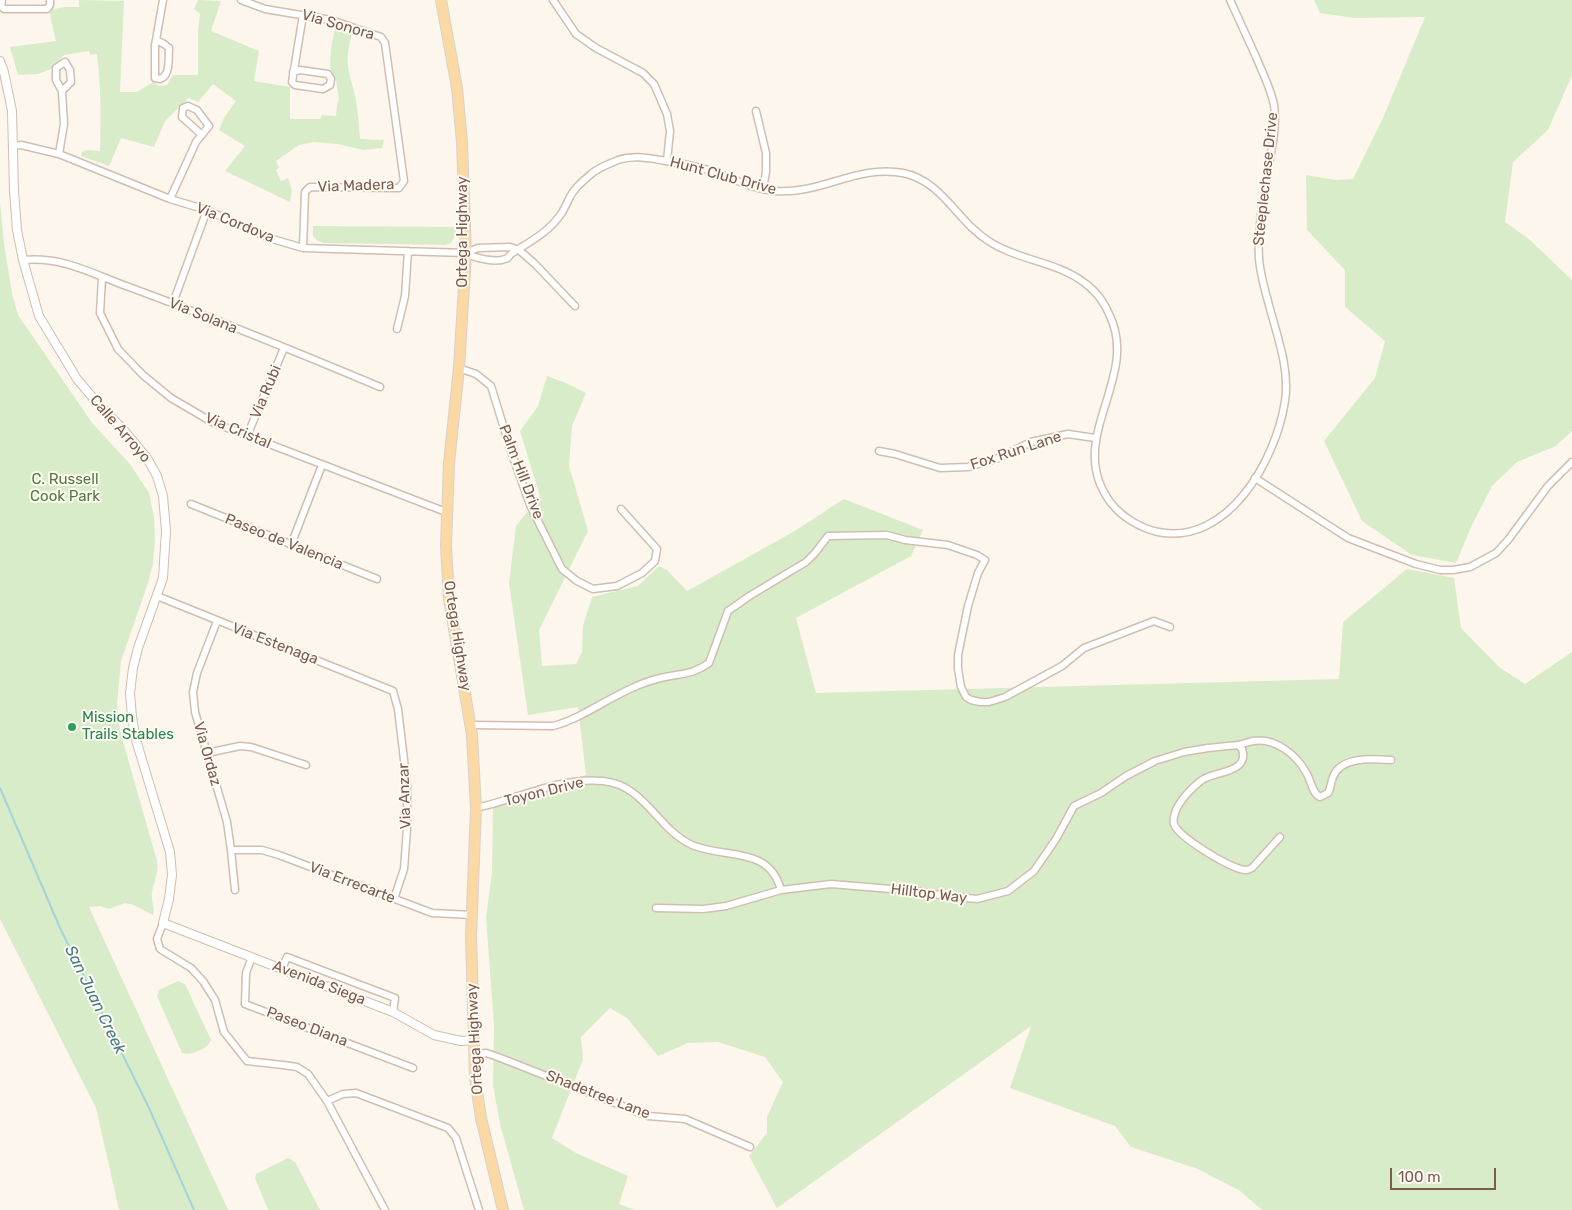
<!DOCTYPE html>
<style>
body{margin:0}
#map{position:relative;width:1572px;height:1210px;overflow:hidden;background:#fdf6ec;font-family:Rubik,sans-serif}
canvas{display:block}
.scale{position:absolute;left:1390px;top:1168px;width:106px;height:22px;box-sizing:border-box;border:2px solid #7a5c4d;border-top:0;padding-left:6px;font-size:15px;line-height:18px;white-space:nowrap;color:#7a5c4d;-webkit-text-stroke:4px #fffaf3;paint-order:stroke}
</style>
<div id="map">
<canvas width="1572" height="1210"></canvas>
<div class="scale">100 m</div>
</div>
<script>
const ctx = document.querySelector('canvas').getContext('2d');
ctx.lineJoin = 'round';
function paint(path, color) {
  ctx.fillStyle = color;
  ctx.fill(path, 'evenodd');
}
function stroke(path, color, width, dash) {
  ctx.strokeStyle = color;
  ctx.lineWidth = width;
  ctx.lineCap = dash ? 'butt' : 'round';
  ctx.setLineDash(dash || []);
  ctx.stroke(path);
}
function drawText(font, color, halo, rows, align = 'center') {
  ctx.font = font + ' Rubik,sans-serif';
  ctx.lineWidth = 4;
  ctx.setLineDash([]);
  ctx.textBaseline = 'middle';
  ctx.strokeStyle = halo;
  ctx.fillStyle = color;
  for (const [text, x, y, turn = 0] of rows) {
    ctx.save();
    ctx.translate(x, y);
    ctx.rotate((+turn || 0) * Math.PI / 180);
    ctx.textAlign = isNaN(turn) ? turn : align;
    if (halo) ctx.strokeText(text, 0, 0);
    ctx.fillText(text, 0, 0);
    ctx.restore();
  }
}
const green = new Path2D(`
 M79 0 124 1 120 92H137L153 82 159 86 167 85 173 75H198V30L200 14 194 9 198 0 221 1 211 31 259 51 254 81 290 87V119H320L322 115 336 116 337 104 339 99 336 80 330 68 331 48 335 29 352 35C343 65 350 72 356 100 358 113 359 126 360 139L384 140 382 148 363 150 338 144 314 142 299 145 276 161 279 168 276 170 281 181 288 178 292 190 290 202 225 171 245 146 219 130 224 118 236 101 213 84 198 102 189 98 165 121 154 147 121 138 109 166 81 156 82 152 88 150 100 151C101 118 101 87 97 54L90 55 89 51 64 55 51 69 38 74 18 75 10 47 56 41 49 10 65 7H79Z
 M1314 0H1572V75L1548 130 1513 162 1505 222 1530 240 1572 280V431L1556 446 1517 462 1492 486 1471 527 1456 563 1412 555 1362 521 1324 441 1375 378 1385 341 1345 307V270L1307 230 1306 175 1336 180 1353 179 1383 118 1425 17 1355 18 1320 13Z
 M0 202 4 244 12 293 18 315 93 424 130 464 149 493 154 517 155 540 153 564 147 586 121 661 117 704 120 731 157 861C160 875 150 886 152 900 153 907 155 908 153 915L134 905 125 903 109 909 100 906 89 907 228 1210H119L96 1108 0 919Z
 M313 226 456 227V235L451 243 446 245 324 243 318 241 313 236Z
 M547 376 566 383 586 393 572 426 569 466 588 531 539 630 542 666 576 664 582 652 583 626 592 597 638 586 659 566 667 570 687 591 793 532 844 499 923 530 911 556 796 618 816 693 1339 679 1343 622 1407 569 1454 578 1461 628 1499 667 1525 684 1572 652V1210H1262L1240 1191 1198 1169 1131 1147 1115 1126 1010 1088 1031 1026 777 1208 749 1156 767 1133V1117L783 1082 765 1057 718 1042 688 1043 658 1056 627 1018 610 1008 581 1037 583 1059 552 1138 576 1153 628 1176 619 1204 635 1210H524L500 1124 493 1085 494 1025 486 917 492 873 493 806 586 775 578 707 528 715 509 583 516 526 540 496 520 431 538 406Z
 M178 981 185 984 211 1040C208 1049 191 1056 182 1053L157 996 159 990Z
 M288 1158 295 1162 320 1210H268L255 1178 256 1174Z`);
const stream = new Path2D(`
 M0 788 60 928 149 1108 194 1210`);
const minor = new Path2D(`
 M2 0 1 6 4 9H47L50 5V0
 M241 0 265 9 331 20 381 37 385 43 404 181 399 188 310 187 305 192 303 248
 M553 0 576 34 596 48 643 73 654 84 667 114 670 131 667 161
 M156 40 164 44 169 48C168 59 171 75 160 79L155 78V45L156 40 163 0
 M293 72 300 70 328 74 331 79 330 85 323 89 295 85 292 82 303 15
 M756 111 766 153V172L763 189
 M13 146 21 145 59 154 170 199 207 210 269 238 303 248 466 253 478 248 510 247 519 250 535 264 575 306
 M59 154 64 124 62 91 56 80V68L65 62 70 70 71 82 62 91
 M170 199 196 142 209 126 197 110 188 106 183 108 182 117 202 135
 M466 253C474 258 496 263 505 259 508 259 509 256 511 254 529 242 548 233 561 214 566 207 568 199 573 192 577 186 584 180 590 175 597 168 609 164 618 160 634 155 650 158 666 161 682 164 698 166 714 172 734 179 753 189 775 191 819 195 859 164 903 173 943 181 957 222 990 242 1020 261 1059 262 1086 284 1097 292 1105 304 1110 316 1140 380 1063 440 1111 503 1122 517 1140 528 1158 532 1228 546 1276 460 1285 401 1290 369 1277 336 1269 305 1265 290 1260 274 1259 258 1257 229 1264 198 1268 169 1272 148 1277 126 1274 105 1271 89 1263 74 1257 59 1248 39 1239 20 1230 0
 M23 260C63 256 92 274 129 287 213 318 297 352 380 387
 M102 278 100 313 118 349 143 375 171 398 212 422 446 512
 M173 303 207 210
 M397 329 405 296 408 251
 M459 368 476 374 491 386 512 454 530 505 562 569 577 581 593 589 617 586 642 573 655 561 657 549 621 509
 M247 436 284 348
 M879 451 895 454 940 468 968 467 999 458 1031 442 1068 434 1095 438
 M1255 478 1348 538 1416 564 1440 570H1453L1470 567 1496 553 1508 540 1548 486 1572 462
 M191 504 377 579
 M291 545 322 465
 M157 596 393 691 398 709 407 785V829L404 869 394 899
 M217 621 197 673 193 692 195 712 227 822 231 850 235 890
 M471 725 553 726C582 718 605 700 632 688 643 683 654 679 665 677 683 673 692 675 709 663L728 611 751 595 806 562 815 553 828 536 887 535 905 540 948 545 977 555 985 560 978 573 968 606 958 655V669L961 687 966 697 971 700 980 702H989L1005 697 1062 666 1084 648 1154 621 1170 627
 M1238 745C1243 744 1248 742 1253 741 1275 737 1297 755 1307 774 1311 781 1312 793 1320 797L1328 793C1331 788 1331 782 1333 777 1341 756 1372 759 1391 760
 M207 753 240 746 251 747 306 765
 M476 808C518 799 560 777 603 781 645 785 657 829 692 845 724 859 769 845 781 890
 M231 850H262L279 855 432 913 472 915
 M656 908 703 909 726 906 781 890 831 884 915 891 946 896 977 899 1008 891 1034 871 1056 839 1074 806 1101 793 1126 776 1155 761 1184 752 1208 748 1238 745 1242 749C1250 773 1215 771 1202 780 1192 787 1179 801 1175 813 1174 816 1173 821 1174 824 1178 837 1231 869 1245 870 1249 870 1249 869 1252 868L1280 837
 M163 923 157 939 160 949 191 968 203 981 215 1000 224 1032 247 1061 283 1065 297 1067 308 1074 327 1101 385 1210
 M252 957 246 973 245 1004 413 1068
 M282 969 287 957 395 998 393 1012
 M474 1054 486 1053 498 1057 648 1116 685 1119 750 1147
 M327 1101 343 1094 356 1093 448 1128 456 1138 479 1210`);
const tertiary = new Path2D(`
 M0 61 4 72 12 111 14 191 17 230 23 260 39 316 77 379 99 405 122 428 147 458 157 476 163 496 166 531 163 578 138 648 133 668 130 693 132 717 136 740 170 852 172 875 169 899 163 923 393 1012 434 1035 461 1041 474 1040`);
const primary = new Path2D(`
 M441 0 457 88 462 142 466 253 459 368 449 463 446 546 449 599 472 735 476 808 471 936 475 1078 481 1118 503 1210`);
const markers = [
 [72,727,5,"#2e9e5b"]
];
const streetNames = [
 ["Via Sonora",338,25,16],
 ["Hunt Club Drive",723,176,15],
 ["Steeplechase Drive",1266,179,-84],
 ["Via Madera",356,186,-2],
 ["Via Cordova",235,223,22],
 ["Ortega Highway",463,232,-90],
 ["Via Solana",203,316,22],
 ["Via Rubi",266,392,-67],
 ["Calle Arroyo",120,429,49],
 ["Via Cristal",238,431,23],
 ["Fox Run Lane",1016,451,-18],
 ["Palm Hill Drive",521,472,69],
 ["Paseo de Valencia",284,542,22],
 ["Ortega Highway",457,636,81],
 ["Via Estenaga",275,644,21],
 ["Via Ordaz",207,754,74],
 ["Toyon Drive",544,792,-14],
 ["Via Anzar",405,796,-92],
 ["Via Errecarte",352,883,21],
 ["Hilltop Way",929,894,7],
 ["Avenida Siega",319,983,21],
 ["Paseo Diana",307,1027,21],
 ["Ortega Highway",475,1039,-93],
 ["Shadetree Lane",598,1095,21]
];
const parkNames = [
 ["C. Russell",65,480],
 ["Cook Park",65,497]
];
const leisureNames = [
 ["Mission",82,718],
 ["Trails Stables",82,735]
];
const waterNames = [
 ["San Juan Creek",95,1000,64]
];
paint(green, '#d8ecc9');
stroke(stream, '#a5d3da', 2);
stroke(minor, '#d1beb0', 9);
stroke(tertiary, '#d1beb0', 10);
stroke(primary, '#dad1cd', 12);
stroke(minor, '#fff', 6);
stroke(tertiary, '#fff', 8);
stroke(primary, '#fbd9a5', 10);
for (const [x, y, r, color] of markers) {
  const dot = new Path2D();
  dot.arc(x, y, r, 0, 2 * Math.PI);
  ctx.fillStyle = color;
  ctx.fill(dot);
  stroke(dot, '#fffaf3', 2);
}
drawText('15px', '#7a5c4d', '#fffaf3', streetNames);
drawText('15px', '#537a41', '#fffaf3', parkNames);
drawText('15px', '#27864d', '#fffaf3', leisureNames, 'left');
drawText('italic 16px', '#437c86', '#fffaf3', waterNames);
</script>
